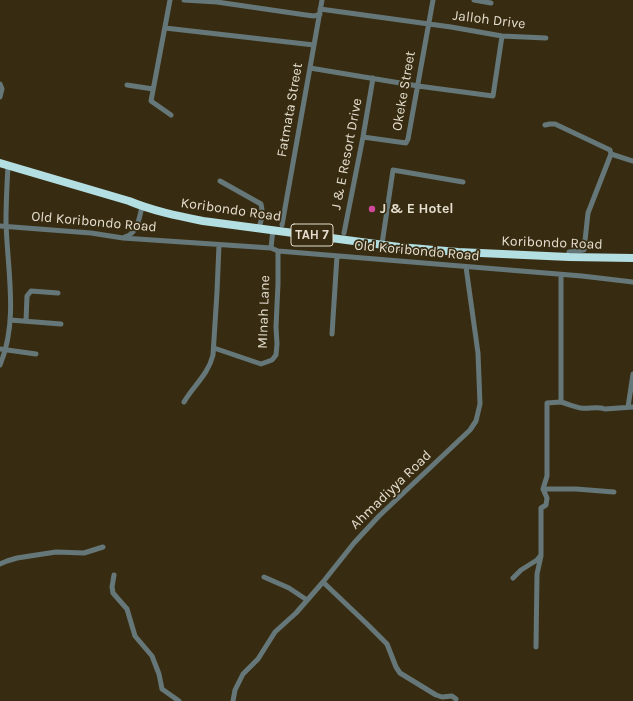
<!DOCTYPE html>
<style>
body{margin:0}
canvas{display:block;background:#372c11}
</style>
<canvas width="633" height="701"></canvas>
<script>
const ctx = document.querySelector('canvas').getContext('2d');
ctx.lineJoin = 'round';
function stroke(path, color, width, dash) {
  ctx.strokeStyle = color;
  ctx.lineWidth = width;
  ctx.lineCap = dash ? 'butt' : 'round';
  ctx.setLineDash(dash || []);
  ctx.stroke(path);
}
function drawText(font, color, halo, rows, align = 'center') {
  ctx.font = font + ' Karla,sans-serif';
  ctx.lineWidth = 3.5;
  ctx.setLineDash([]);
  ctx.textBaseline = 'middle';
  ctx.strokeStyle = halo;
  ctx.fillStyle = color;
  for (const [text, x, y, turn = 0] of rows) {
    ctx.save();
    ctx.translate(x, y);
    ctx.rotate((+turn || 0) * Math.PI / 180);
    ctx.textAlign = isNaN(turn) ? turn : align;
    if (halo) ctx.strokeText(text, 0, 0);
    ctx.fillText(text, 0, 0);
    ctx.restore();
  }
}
const minor = new Path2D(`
 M170 0 151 101 171 115
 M184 0 217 2 306 15 314 16 320 14
 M474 0 491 3
 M320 9 451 27 502 36 546 38
 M165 28 314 45
 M310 68 418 86 493 96 502 36
 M0 84 2 89 0 97
 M127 85 153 89
 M545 125 550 124H555L610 150 611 154 588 213 584 250 569 252V257
 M363 137 406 143 408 139 433 0
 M611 154 633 161
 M220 181 261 204C263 212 262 221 258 229
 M282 225 322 0
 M0 226 91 233 123 238 271 248
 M273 229 271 248 278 251 582 276 633 282
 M344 233 363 137 373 78
 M125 237C138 233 139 218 142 207
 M382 244 393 170 463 182
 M10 320 61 324
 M26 321 27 296 31 291 58 293
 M332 334 337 256
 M214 348 261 364 272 360 276 355 277 344 276 327 278 284V251
 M0 349 36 354
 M0 365C19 320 7 269 6 221 6 203 7 184 8 166
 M184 402C194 385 208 375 213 355L217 292 219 245
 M561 402C568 404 575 407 581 408 589 409 597 406 605 409L633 407
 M628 407 633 374
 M543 489H576L614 492
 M0 564 7 561 17 558 56 552 84 553 103 547
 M114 575 112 587 113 593 127 609 135 636 152 656 159 674 162 689 179 701
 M264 577 289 588 307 600
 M513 578 521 570 537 560 541 555V508L546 505 547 498 543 489 547 476V403L561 402V275
 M323 582 367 624 387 644 396 667 400 673 436 695 442 697 452 696 456 699
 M536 647 537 574 541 556
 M233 701 235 690 243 674 258 659 275 632 296 613 323 582 354 543 379 516 470 430 476 421 480 404 478 353 466 267`);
const highway = new Path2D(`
 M0 163 129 201C153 211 178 216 203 221L399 247 458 252 569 257 633 258`);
const markers = [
 [372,209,4,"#d1479c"]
];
const shields = [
 [312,235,42]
];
const shieldNames = [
 ["TAH 7",312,235]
];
const streetNames = [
 ["Jalloh Drive",489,20,7],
 ["Okeke Street",404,91,-80],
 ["Fatmata Street",290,110,-80],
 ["J & E Resort Drive",347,154,-79],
 ["Koribondo Road",231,210,8],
 ["Old Koribondo Road",94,222,5],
 ["Koribondo Road",552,243,2],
 ["Old Koribondo Road",417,251,5],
 ["MInah Lane",264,312,-88],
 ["Ahmadiyya Road",391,490,-44]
];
const poiNames = [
 ["J & E Hotel",380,209]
];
stroke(minor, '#667779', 5);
stroke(highway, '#b3dee2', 8);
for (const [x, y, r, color] of markers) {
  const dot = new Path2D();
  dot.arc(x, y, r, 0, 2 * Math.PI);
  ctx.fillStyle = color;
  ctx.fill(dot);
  stroke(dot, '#372c11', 1.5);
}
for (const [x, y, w] of shields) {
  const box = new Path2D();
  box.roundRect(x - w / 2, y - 11, w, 22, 3);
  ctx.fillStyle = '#372c11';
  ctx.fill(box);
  stroke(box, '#e5decf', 1);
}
drawText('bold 13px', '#e5decf', null, shieldNames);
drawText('14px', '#e5decf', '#372c11', streetNames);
drawText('bold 14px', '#e5decf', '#372c11', poiNames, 'left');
</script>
